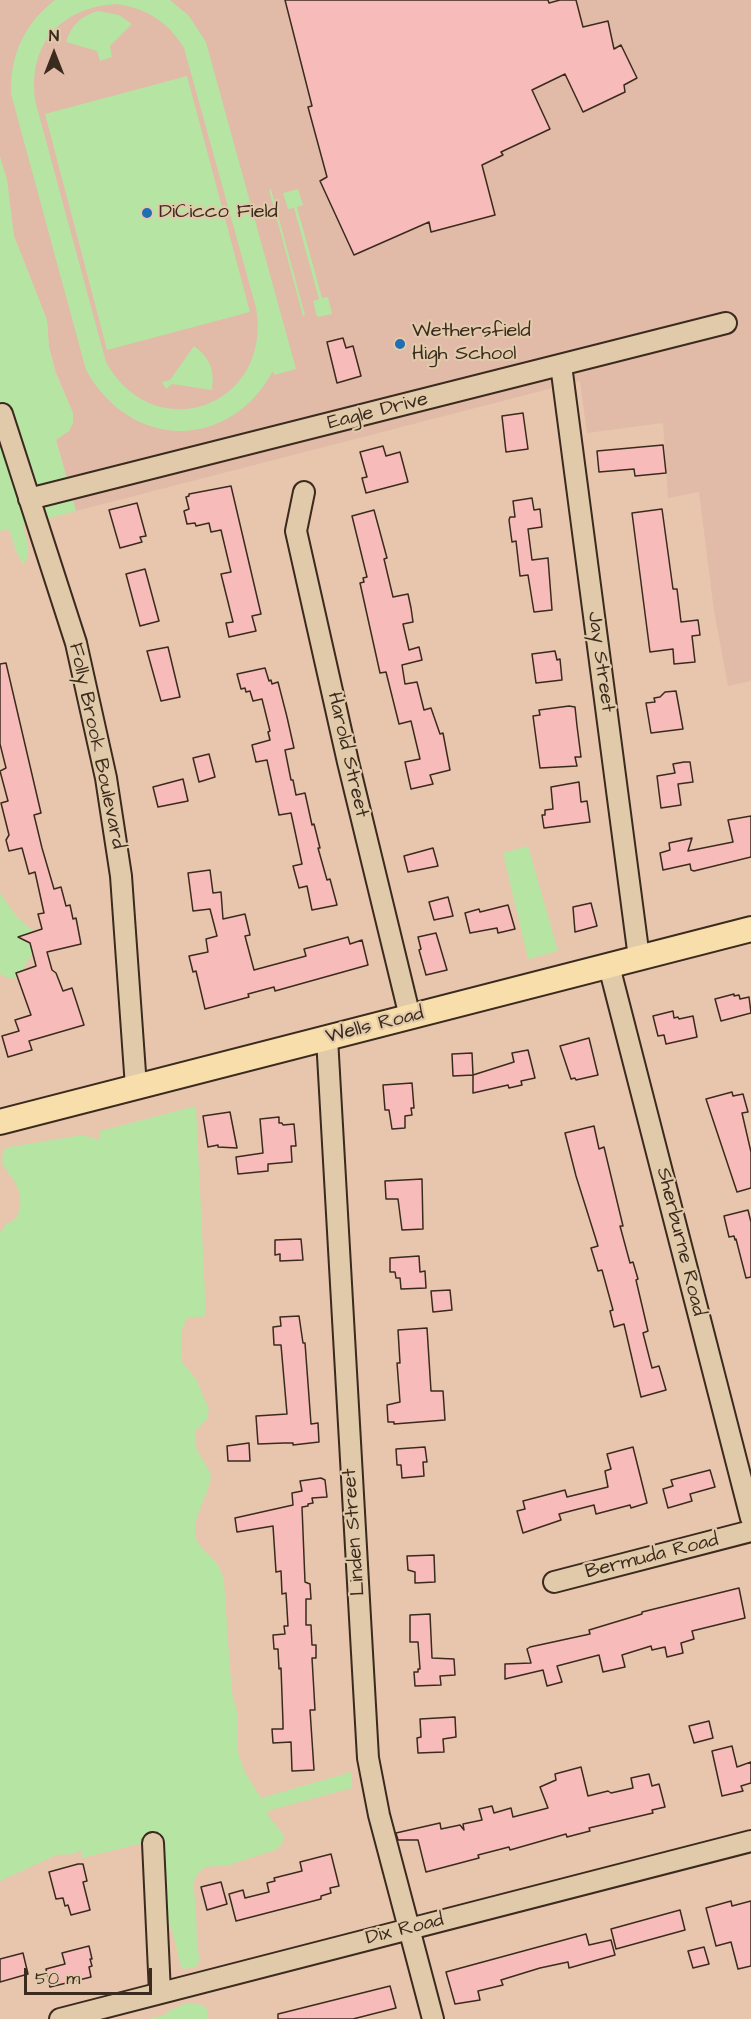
<!DOCTYPE html>
<style>
body{margin:0}
#map{position:relative;width:751px;height:2019px;overflow:hidden;background:#e8c6ae;font-family:"Architects Daughter",sans-serif}
canvas{display:block}
.north{position:absolute;left:24px;top:24px;width:60px;height:60px;-webkit-text-stroke:4px #e1caaa;paint-order:stroke;rotate:0deg;font-size:16px;font-weight:700;line-height:24px;text-align:center;color:#3b2a1e}
.north::after{content:'';display:block;margin:auto;width:21px;height:27px;background:#3b2a1e;clip-path:polygon(50% 0,100% 100%,50% 72%,0 100%)}
.scale{position:absolute;left:24px;top:1968px;width:128px;height:27px;box-sizing:border-box;border:3px solid #3b2a1e;border-top:0;padding-left:8px;font-size:18px;line-height:21px;white-space:nowrap;color:#3b2a1e;-webkit-text-stroke:4px #e1caaa;paint-order:stroke}
</style>
<div id="map">
<canvas width="751" height="2019"></canvas>
<div class="north">N</div>
<div class="scale">50 m</div>
</div>
<script>
const ctx = document.querySelector('canvas').getContext('2d');
ctx.lineJoin = 'round';
function paint(path, color) {
  ctx.fillStyle = color;
  ctx.fill(path, 'evenodd');
}
function stroke(path, color, width, dash) {
  ctx.strokeStyle = color;
  ctx.lineWidth = width;
  ctx.lineCap = dash ? 'butt' : 'round';
  ctx.setLineDash(dash || []);
  ctx.stroke(path);
}
function drawText(font, color, halo, rows, align = 'center') {
  ctx.font = font + ' "Architects Daughter",sans-serif';
  ctx.lineWidth = 4.5;
  ctx.setLineDash([]);
  ctx.textBaseline = 'middle';
  ctx.strokeStyle = halo;
  ctx.fillStyle = color;
  for (const [text, x, y, turn = 0] of rows) {
    ctx.save();
    ctx.translate(x, y);
    ctx.rotate((+turn || 0) * Math.PI / 180);
    ctx.textAlign = isNaN(turn) ? turn : align;
    if (halo) ctx.strokeText(text, 0, 0);
    ctx.fillText(text, 0, 0);
    ctx.restore();
  }
}
const built = new Path2D(`
 M0 0H751V681L728 686 714 611 699 492 668 498 663 423 587 433 580 381 76 511 56 439 69 431 73 423V413L56 372 49 347 47 320 14 236 7 180 0 156Z`);
const green = new Path2D(`
 M55 0H170L189 16 206 42 296 369 274 375 273 371C229 452 130 450 86 370L11 94C10 55 24 24 55 0ZM117 4C148 9 168 22 184 48L256 308C273 407 154 449 106 362L36 104C26 47 59 7 117 4Z
 M98 11 119 15 132 24 110 46 112 57 100 61 97 51 66 42C71 25 81 16 98 11Z
 M187 76 250 312 107 350 45 114Z
 M0 157 7 180 14 236 47 320 49 347 55 372 73 413V423L69 431 56 440 76 511 23 525C25 537 34 556 23 564L16 551 9 529 0 531Z
 M271 189 305 315 303 316 269 190Z
 M298 189 303 205 297 207 322 298 328 297 332 314 317 317 313 301 319 299 294 208 288 209 283 193Z
 M194 346C210 358 215 370 212 390L172 384 166 389 162 382 170 380Z
 M528 846 558 951 528 959 503 853Z
 M0 893 17 917 33 931 38 947 27 961 22 975C14 980 7 980 0 973Z
 M196 1106 206 1316 187 1318 181 1332 182 1362 196 1379 209 1410 207 1419 196 1430 195 1443 197 1450 211 1474C210 1496 191 1515 196 1538 198 1547 208 1553 214 1560 219 1566 222 1573 224 1581L230 1670 233 1698 238 1715V1752L244 1771 261 1798 351 1772 352 1788 267 1811 270 1818 284 1835 282 1845 275 1850 229 1865 204 1867 196 1876 193 1884 196 1907 197 1945 200 1960 196 1967 185 1969 181 1967 174 1937 170 1925 163 1915 144 1851 143 1843 82 1858 81 1850 74 1854 56 1855 0 1881V1233L6 1224 17 1218C26 1190 15 1184 2 1163L3 1150 9 1147 82 1135 100 1140V1131Z
 M187 2003 203 2005 207 2009V2019H150L165 2015 168 2011Z`);
const building = new Path2D(`
 M285 0H548L549 3 560 0H576L583 27 608 21 614 49 621 45 637 78 624 85 625 92 583 112 565 74 532 90 550 129 501 152 503 155 482 165 495 215 431 232 429 222 354 255 320 181 327 177 308 107 312 106Z
 M343 338 346 348 353 346 361 376 337 383 327 342Z
 M523 413 528 449 506 452 502 416Z
 M663 445 666 473 635 476 634 469 599 472 597 451Z
 M383 446 386 456 400 452 408 482 366 493 362 478 367 477 360 452Z
 M231 486 261 614 252 616 256 631 229 637 226 623 233 622 221 574 231 572 221 530 211 532 209 523 196 526 195 523 187 524 184 511 189 509 186 497 189 496V494Z
 M532 498 534 510 540 509 542 527 528 529 532 560 548 558 552 610 534 612 528 575 520 576 516 541 512 542 509 520 510 517H515L513 501Z
 M137 503 146 536 140 537 142 542 120 548 109 510Z
 M662 509 673 589H677L681 622 698 620 700 635 692 636 695 662 674 664 673 649 650 652 632 513Z
 M374 510 387 558 384 559 393 597 408 594 411 608 413 622 403 624 409 650 419 647 422 660 402 665 405 684 417 682 424 710 431 708 440 734 443 733 450 770 430 775 433 784 411 789 405 762 420 759 411 721 399 724 386 672 380 673 360 583 364 582 363 578 367 577 352 516Z
 M145 569 159 621 140 626 126 574Z
 M168 647 180 697 161 701 147 651Z
 M555 651 557 660 560 659 562 680 536 683 532 654Z
 M6 663 41 813 34 815 42 848 54 889 61 887 66 906 70 905 73 919 76 918 81 944 47 952 52 970 56 973 63 991 72 988 84 1025 29 1041 32 1050 8 1057 2 1036 19 1031 15 1020 31 1015 16 973 36 966 30 943 18 937 42 929 38 914 44 913 35 872 29 874 22 848 9 851 6 840 9 835 1 803 8 801 0 771 6 768 0 744V664Z
 M265 668 269 681 271 680 272 684 278 682 287 717 294 748 285 750 291 780H293L296 795 305 793 312 825 314 824 320 848H318L327 880 330 879 337 905 312 910 307 886 299 888 293 866 302 864 291 813 279 815 267 760 256 762 252 745 270 740 268 732 270 731 262 699 253 701 250 691 246 692 245 688 241 689 237 674Z
 M676 691 683 729 651 733 646 703 655 702 654 698 660 697 665 692Z
 M569 706 575 707 577 726 581 757H575L577 766 540 768 533 716 540 715 539 710Z
 M209 754 215 777 199 782 193 758Z
 M684 762H690L693 782 678 784 681 805 661 808 657 776 675 773 673 764Z
 M183 779 188 801 158 807 153 787Z
 M579 782 581 802 587 801 590 822 544 828 542 815H545V810L553 809 551 787Z
 M751 816V857L694 871 691 870 690 864 663 870 660 853 670 850 669 843 692 838 688 851 733 842 728 820Z
 M433 848 438 866 408 872 404 856Z
 M210 870 213 893 221 892 223 919 245 914 250 935 245 936 254 970 306 956 304 949 348 937 350 944 362 940 368 965 275 991 274 987 248 994 249 997 205 1009 196 971 193 972 189 956 208 952 206 939 217 936 210 909 193 911 188 873Z
 M448 897 453 916 434 920 429 902Z
 M591 903 597 926 575 932 573 907Z
 M508 905 515 929 498 933 497 928 470 933 465 913 479 909 480 912Z
 M436 933 447 970 426 975 419 950 421 949 418 937Z
 M734 994V996L739 995 740 999 749 997 751 1013 721 1021 715 999Z
 M673 1011 674 1018 678 1017 679 1019 693 1016 697 1037 666 1044 664 1035 658 1036 653 1016Z
 M589 1038 598 1075 576 1080 575 1078 571 1079 560 1046Z
 M528 1050 535 1078 521 1081 522 1085 509 1088 508 1085 473 1093V1075L453 1076 452 1054 472 1053 473 1075 514 1062 512 1053Z
 M412 1083 414 1108H411L412 1115 405 1116V1128L392 1129 389 1110H385L383 1085Z
 M732 1092 733 1096 743 1094 748 1112 742 1113 751 1152V1188L737 1192 706 1099Z
 M230 1112 237 1148 218 1147V1145L208 1147 203 1116Z
 M279 1117V1123H282L283 1125 294 1124 296 1146H291L292 1162 268 1164V1171L238 1174 236 1157 263 1153 260 1119Z
 M594 1126 599 1149 604 1147 623 1226H620L630 1263 633 1262 638 1279 636 1280 648 1331 643 1333 652 1368 659 1366 666 1390 641 1397 624 1324 614 1327 610 1311 613 1310 602 1270 598 1271 591 1248 598 1246 576 1176 565 1133Z
 M422 1179 423 1229 402 1230 398 1199H386L385 1181Z
 M748 1210 751 1222V1277L746 1278 736 1239 735 1240 734 1236 729 1237 724 1216Z
 M301 1239 303 1260 280 1261V1254L275 1255V1240Z
 M419 1256 420 1272 425 1271 426 1288 401 1289 400 1278H396L395 1272H390V1258Z
 M450 1290 452 1310 433 1312 431 1291Z
 M299 1316 303 1343H305L311 1424 318 1423 319 1442 293 1445V1443H284L258 1444 256 1416 287 1414 281 1345H274L273 1327 281 1326 280 1317Z
 M427 1328 431 1391H443L445 1420 394 1424V1422H388L387 1405 400 1402 397 1363H400L398 1330Z
 M249 1443 250 1461H228L227 1446Z
 M425 1447 427 1462H423L424 1476 402 1478 401 1465H397L396 1449Z
 M633 1447 647 1503 631 1508 630 1505 596 1514 594 1505 559 1514 561 1520 523 1533 517 1511 525 1509 523 1501 565 1490 567 1497 608 1487 605 1471 611 1469 607 1454Z
 M710 1470 715 1487 690 1494 692 1501 668 1508 663 1489 673 1486 671 1480Z
 M321 1478 325 1480 327 1497 312 1498 313 1503 308 1504V1506L302 1507 305 1582 310 1584 311 1599H306V1625H311L312 1645H316V1658H312L315 1710H310L314 1770 292 1771 291 1742 273 1743 272 1729H283V1723L281 1668 279 1669 278 1649H274L273 1635 285 1634 284 1626H288L286 1593 282 1594 281 1571 276 1572 273 1526 237 1532 235 1518 293 1505 292 1493 302 1491 300 1481Z
 M434 1555 435 1582 415 1583V1572L408 1570 407 1556Z
 M739 1588 745 1618 692 1631 694 1639 681 1643 683 1653 667 1657 665 1647 652 1650 651 1646 622 1655 625 1667 603 1672 599 1655 557 1666 562 1682 547 1686 543 1670 505 1679V1664L531 1663 527 1649 530 1647 590 1634 589 1630 642 1614V1612Z
 M430 1614 432 1658 454 1659 455 1675 440 1676 441 1685 415 1686 414 1672H418V1669H420L418 1642H410V1615Z
 M455 1717 456 1737 443 1739 444 1752 418 1753 417 1738 421 1737 420 1719Z
 M709 1721 713 1738 694 1743 689 1726Z
 M732 1746 737 1767 751 1762V1783L741 1786 743 1791 722 1796 712 1751Z
 M581 1767 588 1796 608 1791 611 1793 633 1788 631 1778 649 1774 652 1786 659 1784 665 1807 652 1810 653 1813 589 1828 590 1831 567 1837 566 1834 510 1850 509 1847 478 1855 479 1858 426 1872 418 1840H398L396 1833 440 1823 441 1829 460 1825 464 1830 463 1824 482 1820 479 1809 492 1806 494 1813 511 1808 513 1817 548 1808 540 1787 556 1780 555 1774Z
 M331 1854 339 1886 330 1888 331 1893 321 1896V1899L236 1921 229 1894 243 1890 245 1898 269 1892 267 1883 275 1881 274 1878 302 1871 300 1862Z
 M78 1864H83L87 1881 83 1882 90 1910 71 1915 68 1905 65 1906 63 1898 56 1899 49 1872Z
 M221 1882 227 1904 207 1910 201 1887Z
 M731 1901 732 1906 751 1901V1966L738 1969 731 1942 716 1946 706 1908Z
 M680 1910 685 1930 616 1949 611 1929Z
 M586 1934 589 1945 611 1940 615 1955 569 1968 568 1962 540 1968 501 1980 503 1985 478 1991 480 2000 455 2004 446 1972Z
 M89 1946 92 1959H90L92 1966 89 1967 91 1977 50 1987 46 1969 65 1964 62 1953Z
 M704 1947 709 1964 693 1968 688 1951Z
 M23 1953 28 1974 0 1982V1959Z
 M390 1986 396 2008 353 2019H278V2014Z`);
const minor = new Path2D(`
 M561 365 639 958
 M2 414 76 643 106 778 121 876 136 1087
 M304 492 296 531 348 762 410 1017
 M29 499 726 323
 M609 966 751 1518
 M327 1038 368 1758 379 1815 433 2019
 M554 1582 751 1531
 M153 1843 160 1993
 M60 2019 751 1841`);
const major = new Path2D(`
 M0 1122 751 929`);
const markers = [
 [147,213,6,"#1f6fb2"],
 [400,344,6,"#1f6fb2"]
];
const poiNames = [
 ["DiCicco Field",159,213],
 ["Wethersfield",412,332],
 ["High School",412,355]
];
const streetNames = [
 ["Eagle Drive",378,412,-14],
 ["Jay Street",600,662,82],
 ["Folly Brook Boulevard",96,746,78],
 ["Harold Street",347,755,77],
 ["Wells Road",375,1026,-14],
 ["Sherburne Road",680,1242,76],
 ["Linden Street",355,1532,-94],
 ["Bermuda Road",652,1557,-14],
 ["Dix Road",405,1930,-14]
];
paint(built, '#e1baa8');
paint(green, '#b6e4a3');
paint(building, '#f7bbb9');
stroke(building, '#3b2a1e', 1.5);
stroke(minor, '#3b2a1e', 24);
stroke(major, '#3b2a1e', 28);
stroke(minor, '#e1caaa', 20);
stroke(major, '#f8deab', 24);
for (const [x, y, r, color] of markers) {
  const dot = new Path2D();
  dot.arc(x, y, r, 0, 2 * Math.PI);
  ctx.fillStyle = color;
  ctx.fill(dot);
  stroke(dot, '#e1caaa', 2);
}
drawText('20px', '#3b2a1e', '#e1caaa', poiNames, 'left');
drawText('20px', '#3b2a1e', '#e1caaa', streetNames);
</script>
